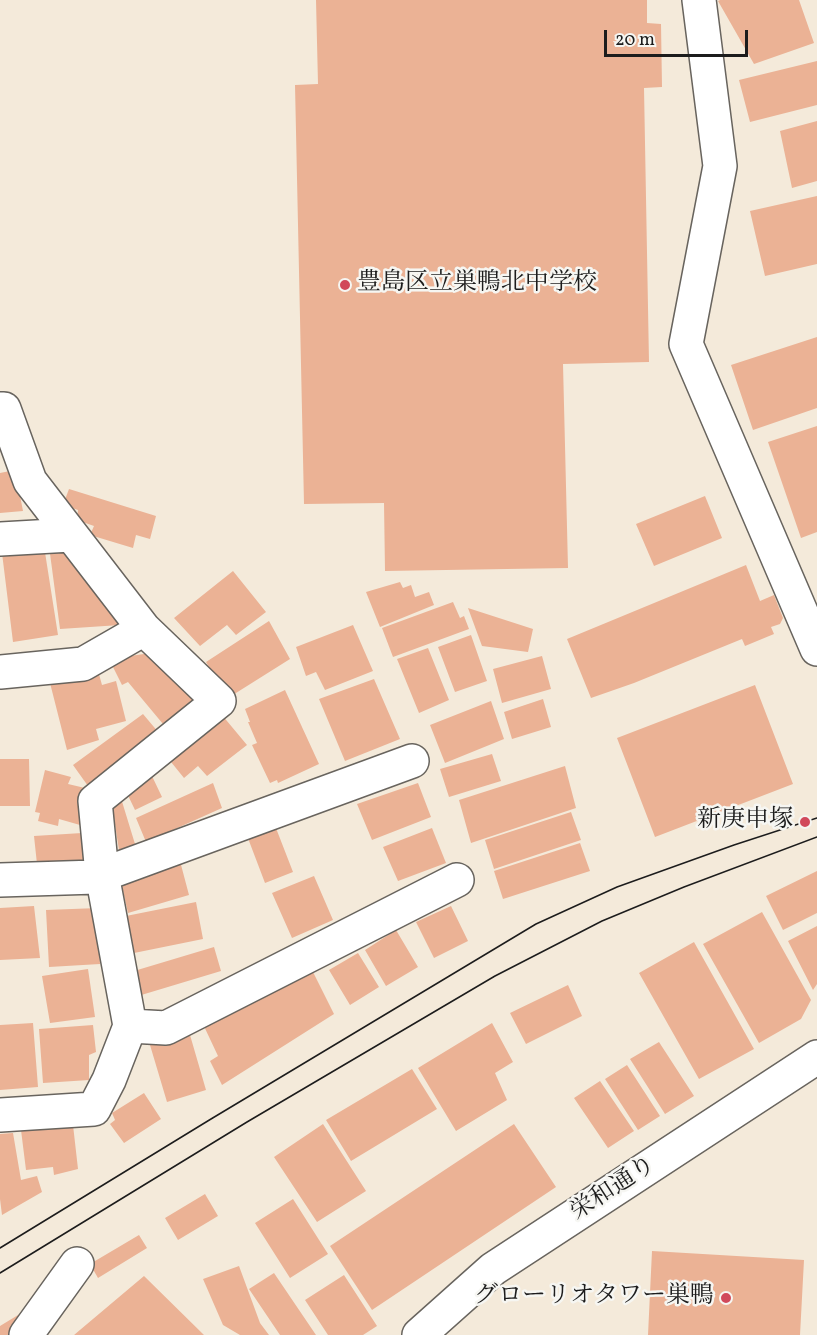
<!DOCTYPE html>
<meta charset="utf-8">
<style>
body{margin:0}
#map{position:relative;width:817px;height:1335px;overflow:hidden;background:#f4eada;font-family:Vollkorn,serif}
canvas{display:block}
.scale{position:absolute;left:604px;top:30px;width:144px;height:27px;box-sizing:border-box;border:3px solid #1c1c1c;border-top:0;padding-left:8px;font-size:18px;line-height:21px;white-space:nowrap;color:#1c1c1c;-webkit-text-stroke:4px #f6f6f2;paint-order:stroke}
</style>
<div id="map">
<canvas width="817" height="1335"></canvas>
<div class="scale">20 m</div>
</div>
<script>
const ctx = document.querySelector('canvas').getContext('2d');
ctx.lineJoin = 'round';
function paint(path, color) {
  ctx.fillStyle = color;
  ctx.fill(path, 'evenodd');
}
function stroke(path, color, width, dash) {
  ctx.strokeStyle = color;
  ctx.lineWidth = width;
  ctx.lineCap = dash ? 'butt' : 'round';
  ctx.setLineDash(dash || []);
  ctx.stroke(path);
}
function drawText(font, color, halo, rows, align = 'center') {
  ctx.font = font + ' Vollkorn,"Noto Serif JP",serif';
  ctx.lineWidth = 5;
  ctx.setLineDash([]);
  ctx.textBaseline = 'middle';
  ctx.strokeStyle = halo;
  ctx.fillStyle = color;
  for (const [text, x, y, turn = 0] of rows) {
    ctx.save();
    ctx.translate(x, y);
    ctx.rotate((+turn || 0) * Math.PI / 180);
    ctx.textAlign = isNaN(turn) ? turn : align;
    if (halo) ctx.strokeText(text, 0, 0);
    ctx.fillText(text, 0, 0);
    ctx.restore();
  }
}
const building = new Path2D(`
 M316 0H647V23L661 24 662 87 644 88 649 362 563 364 568 568 385 571 384 503 304 504 295 85 318 84Z
 M720 0H799L814 43 754 64 718 1Z
 M817 61V105L750 122 739 80Z
 M817 121V181L792 188 780 131Z
 M817 196V264L765 276 750 211Z
 M817 337V408L753 430 731 365Z
 M817 426V532L801 538 768 442Z
 M15 470 23 511 0 513V473Z
 M69 489 156 516 150 539 136 535 133 548 90 535 94 526 77 520 78 510 63 505Z
 M705 496 722 538 654 566 636 524Z
 M61 545 118 608 120 625 60 629 49 546Z
 M44 546 58 635 13 642 2 553Z
 M746 565 760 601 774 595 783 618 780 624 771 627 774 634 745 646 742 639 634 683 591 698 567 639Z
 M233 571 266 612 236 635 227 625 200 646 174 618Z
 M400 582 403 588 411 585 415 597 429 592 434 605 380 627 366 592Z
 M453 602 460 618 464 616 469 629 393 657 382 628Z
 M468 608 533 629 528 652 482 646Z
 M269 621 290 659 228 698 206 662Z
 M353 625 373 671 325 690 316 672 306 676 296 647Z
 M471 635 487 681 455 692 438 647Z
 M428 648 449 700 419 713 397 659Z
 M158 652 201 704 168 730 128 682 122 685 109 659Z
 M542 656 551 689 502 703 493 669Z
 M97 667 102 685 116 681 126 721 96 729 99 740 67 750 49 679Z
 M374 679 400 739 345 761 319 699Z
 M755 685 793 784 655 837 617 738Z
 M285 690 319 764 278 783 277 780 270 783 252 745 257 743 248 722H250L245 709Z
 M543 699 551 727 512 739 504 712Z
 M491 701 504 739 445 763 430 725Z
 M143 714 159 733 88 786 73 765Z
 M222 715 247 745 207 776 198 766 184 778 167 757Z
 M492 754 501 781 449 797 440 769Z
 M0 759H29L30 806H0Z
 M565 766 576 808 471 843 459 800Z
 M45 770 71 777 68 784 85 788 83 795 87 796 80 825 59 819 58 826 38 821 40 813 35 812Z
 M151 774 162 797 135 810 124 787Z
 M213 783 222 808 146 842 136 818Z
 M418 783 431 817 372 840 357 804Z
 M120 795 135 844 119 850 111 799Z
 M571 812 581 840 494 869 485 840Z
 M274 823 293 872 265 883 246 833Z
 M432 828 446 863 398 881 383 847Z
 M82 833V841H87V860L37 864 34 836Z
 M580 843 590 871 503 899 494 871Z
 M180 861 189 895 128 913 120 878Z
 M817 871V913L783 930 766 896Z
 M314 876 333 920 292 938 272 893Z
 M196 902 203 939 134 953 126 916Z
 M34 906 40 958 0 960V908Z
 M451 906 468 941 434 958 416 922Z
 M98 908 100 964 49 967 46 910Z
 M762 912 811 1000 801 1019 759 1043 703 944Z
 M817 926V984L813 990 788 941Z
 M396 930 418 967 386 986 365 950Z
 M694 942 754 1049 699 1079 639 973Z
 M214 947 221 971 138 996 134 971Z
 M358 953 379 987 350 1005 329 970Z
 M88 969 95 1017 50 1023 42 976Z
 M312 970 334 1014 222 1085 210 1061 218 1056 202 1022Z
 M568 985 582 1016 526 1044 510 1013Z
 M33 1023 38 1087 0 1090V1025Z
 M492 1023 513 1062 495 1073 507 1100 456 1131 418 1068Z
 M93 1025 96 1052 89 1055V1080L43 1083 39 1029Z
 M190 1035 206 1090 167 1102 150 1045Z
 M659 1042 694 1096 665 1114 630 1059Z
 M627 1065 660 1116 638 1130 605 1079Z
 M412 1069 437 1109 351 1161 326 1120Z
 M600 1081 634 1131 608 1148 574 1098Z
 M144 1093 161 1119 124 1143 110 1124 115 1120 112 1113Z
 M323 1124 366 1191 317 1222 274 1157Z
 M514 1124 556 1187 372 1310 330 1246Z
 M73 1125 78 1169 54 1175 53 1167 26 1170 21 1130Z
 M13 1133 21 1180 37 1176 42 1192 2 1215 0 1199V1134Z
 M205 1194 218 1216 178 1240 165 1218Z
 M293 1199 328 1254 290 1278 255 1223Z
 M139 1235 147 1248 98 1278 90 1264Z
 M652 1251 804 1260 800 1335H648Z
 M239 1266 260 1323 269 1335H240L223 1325 203 1279Z
 M274 1273 316 1335H280L249 1289Z
 M344 1275 377 1326 363 1335H328L305 1300Z
 M144 1276 204 1335H74Z
 M23 1312 12 1335H0V1326Z`);
const minor = new Path2D(`
 M699 0 720 166 686 344 817 649
 M0 409H4L30 481 144 629 219 701 95 801 102 874 130 1026 109 1080 94 1109 0 1115
 M0 539 71 535
 M0 672 83 664 144 629
 M0 880 96 877 412 761
 M130 1026 166 1028 457 880
 M26 1335 77 1264
 M419 1335 493 1269 817 1057`);
const tram = new Path2D(`
 M0 1248 211 1119 536 924 617 887 734 845 817 818
 M0 1273 247 1122 495 976 602 921 684 887 817 837`);
const markers = [
 [345,285,6,"#d1495b"],
 [805,822,6,"#d1495b"],
 [726,1298,6,"#d1495b"]
];
const poiNames = [
 ["豊島区立巣鴨北中学校",357,285,"left"],
 ["新庚申塚",793,822],
 ["グローリオタワー巣鴨",714,1298]
];
const streetNames = [
 ["栄和通り",614,1190,-33]
];
paint(building, '#ebb295');
stroke(minor, '#68645e', 36);
stroke(minor, '#fff', 33);
stroke(tram, '#1c1c1c', 1.5);
for (const [x, y, r, color] of markers) {
  const dot = new Path2D();
  dot.arc(x, y, r, 0, 2 * Math.PI);
  ctx.fillStyle = color;
  ctx.fill(dot);
  stroke(dot, '#f6f6f2', 2);
}
drawText('24px', '#1c1c1c', '#f6f6f2', poiNames, 'right');
drawText('24px', '#1c1c1c', '#f6f6f2', streetNames);
</script>
